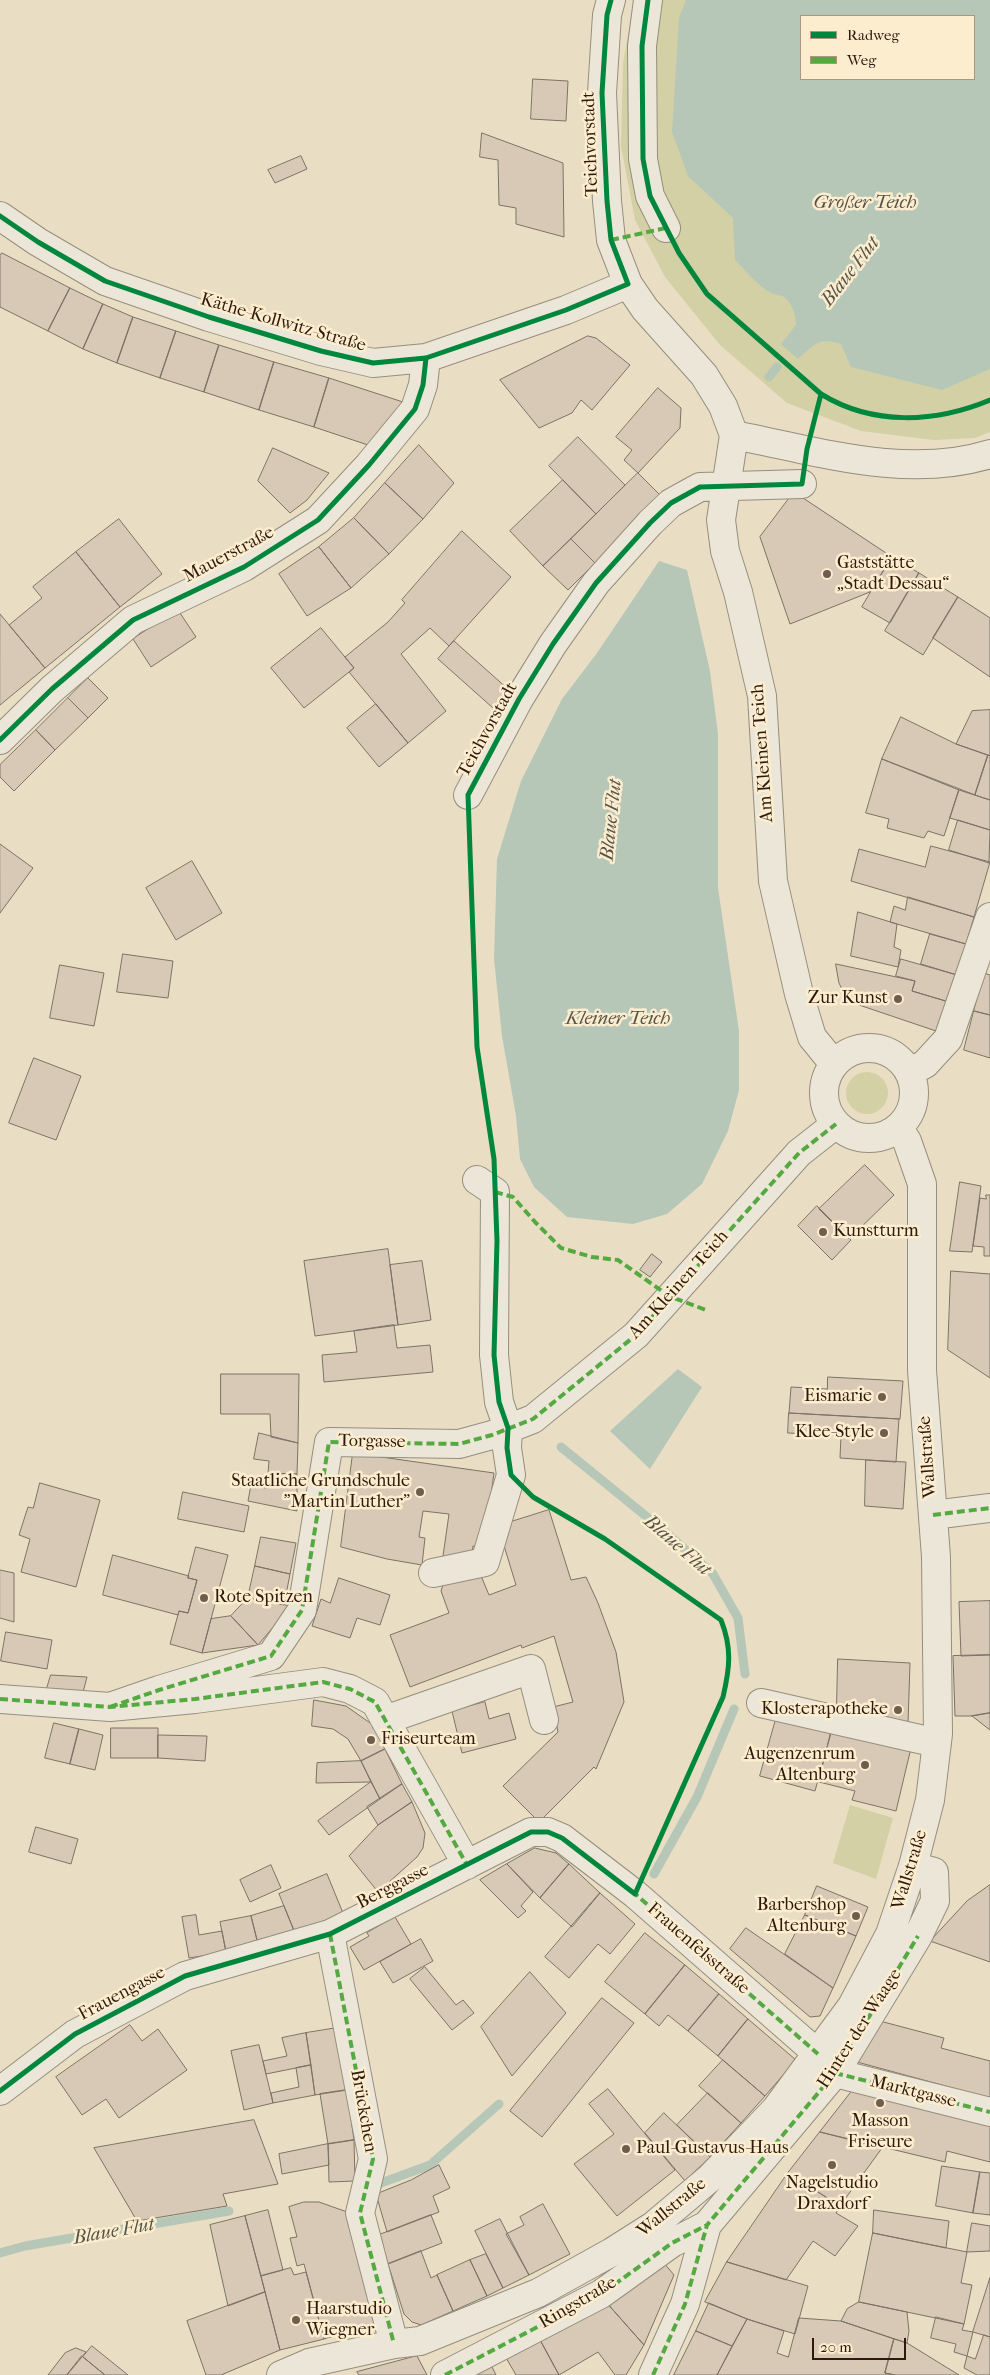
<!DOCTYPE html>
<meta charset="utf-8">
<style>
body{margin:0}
#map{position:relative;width:990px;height:2375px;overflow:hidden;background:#e9dec3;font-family:"IM FELL French Canon",serif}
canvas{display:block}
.legend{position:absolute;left:800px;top:15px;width:175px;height:65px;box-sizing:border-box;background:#fbedce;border:1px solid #a99881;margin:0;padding:6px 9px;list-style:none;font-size:15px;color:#2d190e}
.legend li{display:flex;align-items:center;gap:10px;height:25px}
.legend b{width:25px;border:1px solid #a99881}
.scale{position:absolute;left:812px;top:2338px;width:94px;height:22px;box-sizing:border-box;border:2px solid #2d190e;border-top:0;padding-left:6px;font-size:15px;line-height:18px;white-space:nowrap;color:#2d190e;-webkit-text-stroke:4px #fbedce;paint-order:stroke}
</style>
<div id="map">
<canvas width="990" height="2375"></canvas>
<ul class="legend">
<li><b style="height:6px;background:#00873e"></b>Radweg</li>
<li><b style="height:6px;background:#54a941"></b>Weg</li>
</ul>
<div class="scale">20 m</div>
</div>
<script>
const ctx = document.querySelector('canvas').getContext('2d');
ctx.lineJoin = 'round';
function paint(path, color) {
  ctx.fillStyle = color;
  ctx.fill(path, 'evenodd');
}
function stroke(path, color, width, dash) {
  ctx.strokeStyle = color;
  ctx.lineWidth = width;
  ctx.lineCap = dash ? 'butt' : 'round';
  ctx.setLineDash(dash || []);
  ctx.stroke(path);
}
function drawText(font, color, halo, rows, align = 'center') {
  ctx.font = font + ' "IM FELL French Canon",serif';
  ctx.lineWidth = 5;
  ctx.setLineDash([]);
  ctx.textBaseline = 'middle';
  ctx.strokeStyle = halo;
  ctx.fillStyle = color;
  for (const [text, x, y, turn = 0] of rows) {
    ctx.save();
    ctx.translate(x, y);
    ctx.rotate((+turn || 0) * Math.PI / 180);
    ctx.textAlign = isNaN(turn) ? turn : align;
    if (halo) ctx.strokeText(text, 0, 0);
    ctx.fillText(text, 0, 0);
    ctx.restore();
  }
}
const green = new Path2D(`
 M634 0H990V432L975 438 934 440 861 431 787 403 720 345 665 277 635 220 621 146 623 64ZM801 16H974V79H801Z
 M846 1093a21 21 0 1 1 42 0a21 21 0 1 1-42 0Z
 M850 1805 893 1818 876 1879 833 1863Z`);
const water = new Path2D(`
 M686 0H990V369L942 390 851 367 841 344C818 337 815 344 798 359L781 344 796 325C796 316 792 302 784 297 778 294 771 294 766 290 754 281 745 270 735 260L733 218 688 176 672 132 679 18ZM974 16V79H801V16Z
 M659 561 687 570 710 671 718 734V888L739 1031V1090L728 1131 702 1184 667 1214 633 1224 567 1217 534 1187 520 1159 516 1116 502 1036 494 959 497 859 521 781 562 699 597 653Z
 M678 1369 702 1387 650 1469 610 1431Z`);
const stream = new Path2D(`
 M769 377 777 367
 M561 1447 663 1530 713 1574 738 1618 745 1674
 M654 1874 697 1797 734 1709
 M381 2183 430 2165 499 2104
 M0 2253 25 2246 229 2211`);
const building = new Path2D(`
 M533 79 568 81 566 121 531 119Z
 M482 133 563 163 564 237 516 224V208L499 205 498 160 480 157Z
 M301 156 307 169 275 183 268 170Z
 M2 253 70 288 48 331 0 307V256Z
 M70 288 103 304 83 349 48 331Z
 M103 304 133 317 117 363 83 349Z
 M133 317 176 331 160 378 117 363Z
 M176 331 219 345 204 392 160 378Z
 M588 336 596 338 630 365 592 410 581 400 572 413 539 428 500 380Z
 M219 345 274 362 259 410 204 392Z
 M274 362 329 378 314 427 259 410Z
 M329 378 403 402 374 447 314 427Z
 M658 388 681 408 680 428 638 473 624 460 632 450 616 437Z
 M578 437 625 485 596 514 549 466Z
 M419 445 454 483 423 519 385 483Z
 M273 448 329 473 307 500 290 513 258 481Z
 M638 473 662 497 595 563 571 539Z
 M563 480 596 514 543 566 510 531Z
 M385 483 423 519 389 554 354 518Z
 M794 492 892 557 870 592 790 624 760 537Z
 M354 518 389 554 351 588 319 547Z
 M119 519 162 574 120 607 76 552Z
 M462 531 511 577 449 646 430 628 401 654 446 711 408 743 349 672 354 668 345 657 388 622 405 603 402 600Z
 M571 539 595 563 568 590 543 566Z
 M319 547 351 588 307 616 279 574Z
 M76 552 120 607 45 668 9 625 42 598 33 587Z
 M892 557 919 573 890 623 862 607Z
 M919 573 958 597 923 655 885 631Z
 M958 597 990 618V677L933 638Z
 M178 610 196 637 151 667 133 639Z
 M0 614 45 668 0 705Z
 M321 628 354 668 304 708 271 668Z
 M454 641 509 690 493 708 438 659Z
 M88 678 108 698 88 718 68 698Z
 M68 698 88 718 55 750 36 730Z
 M376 704 408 743 379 767 347 728Z
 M990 710V756L956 744 972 711Z
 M901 717 956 744 988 755 975 795 882 759Z
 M36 730 55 750 14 791 0 777V765Z
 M988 755 990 756V800L975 795Z
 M882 759 959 790 944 836 928 831 924 838 887 828 889 819 866 813Z
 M959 790 990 800V830L950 818Z
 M958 820 990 830 989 863 949 850Z
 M0 844 33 868 0 913Z
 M931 846 990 862 974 917 851 881 859 849 925 867Z
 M192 861 222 913 176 940 146 888Z
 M908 897 974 917 966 944 890 922 894 906 905 910Z
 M858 912 897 924 894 947 901 950 898 967 851 956Z
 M930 934 966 944 957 975 921 964Z
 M123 954 173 961 168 998 117 992Z
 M901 959 957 975 949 1002 912 991 915 981 896 976Z
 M836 964 915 981 912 991 949 1002 939 1032 859 1005 846 998 839 983Z
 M60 965 104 973 94 1026 50 1018Z
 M984 973 990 975V1015L974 1011Z
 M974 1011 990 1015V1058L964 1050Z
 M34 1058 81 1076 56 1140 9 1123Z
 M865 1165 894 1195 849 1239 819 1209Z
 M960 1182 981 1186 972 1252 950 1251Z
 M986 1195H990V1256H984V1247L973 1246 980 1198 986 1199Z
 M817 1206 851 1240 832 1260 798 1226Z
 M388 1249 398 1325 315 1336 304 1261Z
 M652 1254 662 1262 650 1277 640 1270Z
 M422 1261 431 1320 398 1325 390 1265Z
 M951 1271 990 1274V1378L948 1350Z
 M394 1325 397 1348 430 1345 433 1372 324 1382 322 1355 357 1352 354 1331Z
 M221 1374H299L298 1443 271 1437 270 1414H221Z
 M828 1377 903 1381 900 1419 789 1413 791 1387 827 1389Z
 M789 1413 899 1419 896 1462 840 1458 841 1435 788 1433Z
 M259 1433 298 1443 297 1474 268 1473 269 1461 254 1459Z
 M353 1453 494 1473 484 1547 473 1546 471 1561 443 1556 449 1514 423 1511 419 1537 425 1538 422 1565 387 1559 341 1547Z
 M866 1460 906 1462 903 1509 865 1506Z
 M268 1473 297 1474V1511L248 1501 251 1485 266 1488Z
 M40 1483 100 1500 76 1587 21 1572 30 1539 19 1535 28 1507 33 1508Z
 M183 1492 249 1506 244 1532 178 1519Z
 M549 1510 571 1580 586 1577 598 1603 616 1652 624 1702 596 1769 594 1767 539 1822 503 1786 558 1732 553 1707 573 1702 554 1636 522 1648 521 1645 410 1687 390 1635 449 1613 441 1591 443 1585 479 1571 489 1595 516 1585 498 1526Z
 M261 1537 296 1543 290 1574 255 1566Z
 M196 1547 228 1555 202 1653 170 1644 179 1611 188 1613 197 1580 188 1578Z
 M113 1555 189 1576 188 1578 197 1580 188 1613 179 1611 178 1615 103 1595Z
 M255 1566 290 1574 284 1605 248 1598Z
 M0 1570 14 1573V1622L0 1618Z
 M339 1578 390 1595 380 1625 357 1618 350 1638 312 1626 321 1599 330 1603Z
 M248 1598 291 1606 258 1645 231 1616Z
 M990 1601V1655L961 1656 959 1602Z
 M231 1616 258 1645 202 1653 211 1619Z
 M6 1632 52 1640 47 1669 1 1661Z
 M990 1655V1713L972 1716H955L953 1656Z
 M838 1659 910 1663 908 1724 837 1705Z
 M51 1675 87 1677 82 1696 45 1695Z
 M314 1700 346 1706 373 1725 385 1749 361 1761 348 1739 333 1729 312 1726Z
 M485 1702 489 1719 509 1713 516 1739 462 1753 452 1711Z
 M990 1713V1730L972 1716Z
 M776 1719 831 1733 815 1791 760 1776Z
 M54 1723 79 1729 70 1764 45 1758Z
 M111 1728H158V1758H111Z
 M832 1728 911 1748 896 1811 852 1800 855 1791 819 1782Z
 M79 1729 103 1735 95 1770 70 1764Z
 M158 1735 207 1736 205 1761 158 1758Z
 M385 1749 402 1784 380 1799 361 1761Z
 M361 1761 371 1782 316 1783 317 1763Z
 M371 1782 380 1799 329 1835 318 1821Z
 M402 1784 412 1802 378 1825 367 1807Z
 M412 1802 425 1833 423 1848 417 1857 378 1892 349 1856 378 1825Z
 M36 1827 78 1839 71 1864 29 1852Z
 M535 1848 556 1853 569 1864 540 1898 507 1864Z
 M507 1864 533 1892 521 1906 526 1911 518 1918 480 1880Z
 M569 1864 600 1893 572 1927 540 1898Z
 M271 1865 281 1888 250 1902 240 1880Z
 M327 1874 343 1913 295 1933 279 1894Z
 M990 1885V1962L930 1941 967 1901Z
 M817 1886 868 1907 856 1936 805 1915Z
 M600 1893 635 1924 610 1954 598 1944 569 1978 545 1957Z
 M284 1906 295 1933 258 1944 251 1916Z
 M196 1915 199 1935 222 1931 226 1952 189 1958 182 1917Z
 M805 1915 856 1936 833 1988 785 1954Z
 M251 1916 258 1944 226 1952 220 1922Z
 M395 1917 411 1944 364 1970 350 1947 369 1936 367 1933Z
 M746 1928 833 1988 820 2016 810 2017 730 1949Z
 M645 1933 685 1965 645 2014 605 1982Z
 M421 1939 433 1961 393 1983 380 1962Z
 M685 1965 719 1994 688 2031 668 2015 659 2026 645 2014Z
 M425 1967 456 2005 463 2000 474 2013 452 2030 410 1979Z
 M530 1972 566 2013 512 2076 481 2027Z
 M719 1994 748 2019 718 2056 688 2031Z
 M602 1998 634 2023 542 2137 510 2111Z
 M748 2019 796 2060 765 2096 718 2056Z
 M876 2020 944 2038 941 2048 990 2061V2098L857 2062Z
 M130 2025 142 2041 158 2029 187 2070 119 2118 106 2099 82 2115 56 2077Z
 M337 2028 347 2090 315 2095 306 2033Z
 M306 2033 311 2065 266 2074 263 2061 287 2056 282 2038Z
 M259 2045 273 2103 244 2110 231 2051Z
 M723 2060 765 2096 741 2123 699 2086Z
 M311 2065 315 2095 273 2103 271 2093 299 2087 296 2068Z
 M608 2089 675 2170 617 2216 574 2164 614 2134 589 2104Z
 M347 2090 354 2140 328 2144 320 2094Z
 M852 2091 990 2123V2162L947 2151 945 2162 820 2132Z
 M708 2093 741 2123 710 2157 677 2125Z
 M664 2113 710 2157 685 2181 645 2133Z
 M254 2120 278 2184 223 2194 227 2206 137 2221 94 2148Z
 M820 2132 882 2148 840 2206 788 2173Z
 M354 2140 355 2181 329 2182 328 2144Z
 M328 2144 329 2165 282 2174 279 2154Z
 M439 2165 450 2188 433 2196 439 2212 387 2232 376 2194 411 2180Z
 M942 2166 980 2172 973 2213 936 2206Z
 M980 2172 990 2173V2215L973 2213Z
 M788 2173 840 2206 836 2213 858 2226 835 2256 813 2241 786 2280 727 2262Z
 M304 2202H319L350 2213 380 2322 324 2339 304 2264 297 2266 290 2238 297 2237 289 2207Z
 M543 2204 570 2254 529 2275 506 2234 524 2225 520 2217Z
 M268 2210 283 2270 261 2276 245 2216Z
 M874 2210 949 2221 946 2248 873 2233Z
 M431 2215 442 2243 388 2264 379 2235Z
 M245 2216 265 2292 228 2306 210 2225Z
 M500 2219 529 2275 503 2288 475 2231Z
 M972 2223 990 2226V2251L967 2252Z
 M873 2233 967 2252 961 2283 972 2285 964 2324 859 2302Z
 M421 2251 431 2278 437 2275 453 2311 421 2325 412 2322 404 2314 388 2264Z
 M486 2254 503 2288 487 2296 470 2260Z
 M659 2257 674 2275 644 2345 606 2302Z
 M470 2260 487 2296 453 2311 437 2275Z
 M727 2262 808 2286 795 2334 747 2319 705 2302Z
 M291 2268 294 2275 306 2272 324 2339 280 2350 261 2276Z
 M990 2278V2337L973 2332Z
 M265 2292 280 2350 221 2375H206L187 2321Z
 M606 2302 644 2345 626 2375H615L598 2352 559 2375 539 2338Z
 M859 2302 907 2312 909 2331 907 2343 841 2321 847 2309Z
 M709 2303 747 2319 732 2346 696 2331Z
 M936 2317 964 2324 962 2330 973 2332 967 2356 954 2352 956 2344 931 2338Z
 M799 2318 841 2321 894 2339 885 2373 895 2375H717L747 2319 784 2331 777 2353 788 2357Z
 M696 2331 732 2346 717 2375H674Z
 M984 2335 990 2337V2375H977L964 2368 967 2356 975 2359Z
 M539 2338 559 2375H516L505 2356Z
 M894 2339 907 2343 959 2375H895L885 2373Z
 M92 2346 128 2375H105L83 2357Z
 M76 2348 86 2352 67 2375H48L65 2353Z
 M82 2356 83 2357 105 2375H67Z
 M417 2356 427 2375H359L357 2372Z
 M491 2365 496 2375H470Z`);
const minor = new Path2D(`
 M611 0 607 15 602 93 607 201 611 240 628 284 645 309 704 375 723 406 734 435 721 520 725 551 738 592 762 696 773 881 799 994 812 1037 834 1064
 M648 0 642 46 643 159 650 196 666 228
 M0 216 38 242 105 281 209 317 321 351 373 363 426 358 566 310 628 284
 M734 435C817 451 906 480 990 454
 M0 740 52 689 133 620 244 567 318 520 369 465 415 409 423 385 426 358
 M468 795 519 699 553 644 596 583 650 523 671 503 700 487 802 484
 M824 1093a45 45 0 1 1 90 0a45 45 0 1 1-90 0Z
 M910 1072 925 1064 948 1039 990 917
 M933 1515 990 1508
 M433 1573 485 1562 511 1475 507 1448 508 1428 499 1402 494 1355 495 1192 477 1180
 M0 1699 110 1707 195 1699 323 1682 350 1689 375 1702 467 1865
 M761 1703 937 1743
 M110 1707 159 1690 271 1656 302 1610 329 1442 459 1444 492 1435 533 1419 636 1335 799 1153 836 1124
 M385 1720 531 1669 544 1720
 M330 1934 373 2159 360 2213 394 2344
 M835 2073 990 2112
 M0 2091 75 2034 185 1976 330 1934 531 1832H548L562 1838 635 1894 818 2054
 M281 2375 309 2363 394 2344 420 2341 538 2293 612 2252 653 2226 710 2178 776 2109 852 2006 890 1934 913 1866 930 1800 938 1734 936 1557 922 1370V1184L907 1141 899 1129
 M445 2375 601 2294 672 2243 707 2225
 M653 2375 685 2304 707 2225 835 2073 918 1936 935 1901 934 1872 913 1866`);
const quiet = new Path2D(`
 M611 240 666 228
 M495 1192 513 1197 536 1223 561 1248 592 1257 618 1260 669 1296 706 1310
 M933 1515 990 1508
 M0 1699 110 1707 195 1699 323 1682 350 1689 375 1702 467 1865
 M110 1707 159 1690 271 1656 302 1610 329 1442 459 1444 492 1435 533 1419 636 1335 799 1153 836 1124
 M632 1891 818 2054
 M330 1934 373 2159 360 2213 394 2344
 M835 2073 990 2112
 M445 2375 601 2294 672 2243 707 2225
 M653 2375 685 2304 707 2225 835 2073 918 1936`);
const cycleway = new Path2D(`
 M648 0 642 46 643 159 650 196 679 253 707 294 821 394C873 426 935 423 990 400
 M0 216 38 242 105 281 209 317 321 351 373 363 426 358 566 310 628 284 611 240 607 201 602 93 607 15 611 0
 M0 740 52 689 133 620 244 567 318 520 369 465 415 409 423 385 426 358
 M0 2091 75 2034 185 1976 330 1934 531 1832H548L562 1838 635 1894 723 1697C730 1667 732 1648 721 1620L605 1539 533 1497 511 1475 507 1448 508 1428 499 1402 494 1355 497 1241 494 1159 477 1047 468 795 519 699 553 644 596 583 650 523 671 503 700 487 802 484 807 449 821 394`);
const markers = [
 [827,574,5,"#6f5e4d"],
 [898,999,5,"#6f5e4d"],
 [823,1232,5,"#6f5e4d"],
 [882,1397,5,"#6f5e4d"],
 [884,1433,5,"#6f5e4d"],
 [420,1492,5,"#6f5e4d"],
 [204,1598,5,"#6f5e4d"],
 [898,1710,5,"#6f5e4d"],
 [371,1740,5,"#6f5e4d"],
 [865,1765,5,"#6f5e4d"],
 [856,1916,5,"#6f5e4d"],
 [880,2103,5,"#6f5e4d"],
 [626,2149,5,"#6f5e4d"],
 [832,2165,5,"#6f5e4d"],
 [296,2320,5,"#6f5e4d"]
];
const streetNames = [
 ["Teichvorstadt",591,144,-92],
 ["Käthe-Kollwitz-Straße",283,323,16],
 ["Mauerstraße",229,555,-28],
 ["Teichvorstadt",488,730,-61],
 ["Am Kleinen Teich",763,753,-94],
 ["Am Kleinen Teich",679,1285,-48],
 ["Torgasse",372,1442,1],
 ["Wallstraße",928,1457,-94],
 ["Wallstraße",910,1870,-73],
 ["Berggasse",393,1887,-27],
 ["Frauenfelsstraße",698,1949,41],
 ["Frauengasse",122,1994,-28],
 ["Hinter der Waage",860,2029,-57],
 ["Marktgasse",913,2092,14],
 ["Brückchen",363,2111,80],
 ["Wallstraße",672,2208,-39],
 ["Ringstraße",578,2303,-30]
];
const poiNames = [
 ["Gaststätte",837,564,"left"],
 ["„Stadt Dessau“",837,585,"left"],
 ["Zur Kunst",888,999],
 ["Kunstturm",833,1232,"left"],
 ["Eismarie",872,1397],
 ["Klee-Style",874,1433],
 ["Staatliche Grundschule",410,1482],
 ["\"Martin Luther\"",410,1503],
 ["Rote Spitzen",214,1598,"left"],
 ["Klosterapotheke",888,1710],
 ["Friseurteam",381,1740,"left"],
 ["Augenzenrum",855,1755],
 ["Altenburg",855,1776],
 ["Barbershop",846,1906],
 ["Altenburg",846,1927],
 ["Masson",880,2122,"center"],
 ["Friseure",880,2143,"center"],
 ["Paul-Gustavus-Haus",636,2149,"left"],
 ["Nagelstudio",832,2184,"center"],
 ["Draxdorf",832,2205,"center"],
 ["Haarstudio",306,2310,"left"],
 ["Wiegner",306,2331,"left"]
];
const waterNames = [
 ["Großer Teich",865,203],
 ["Blaue Flut",851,272,-52],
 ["Blaue Flut",612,820,-84],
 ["Kleiner Teich",618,1019],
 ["Blaue Flut",677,1546,41],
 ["Blaue Flut",114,2232,-10]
];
paint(green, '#d2d0a4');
paint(water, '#b6c7b8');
stroke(stream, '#b6c7b8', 9);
paint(building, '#d8c9b6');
stroke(building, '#7c7365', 1);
stroke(minor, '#968e7d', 30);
stroke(minor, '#ece6d9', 28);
stroke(quiet, '#54a941', 4, [8, 4]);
stroke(cycleway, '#00873e', 5);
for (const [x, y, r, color] of markers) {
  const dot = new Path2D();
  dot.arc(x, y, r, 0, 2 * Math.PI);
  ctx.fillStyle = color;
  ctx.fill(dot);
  stroke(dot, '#fbedce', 2);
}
drawText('18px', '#2d190e', '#fbedce', streetNames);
drawText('18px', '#2d190e', '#fbedce', poiNames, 'right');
drawText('italic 19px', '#555248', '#fbedce', waterNames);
</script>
